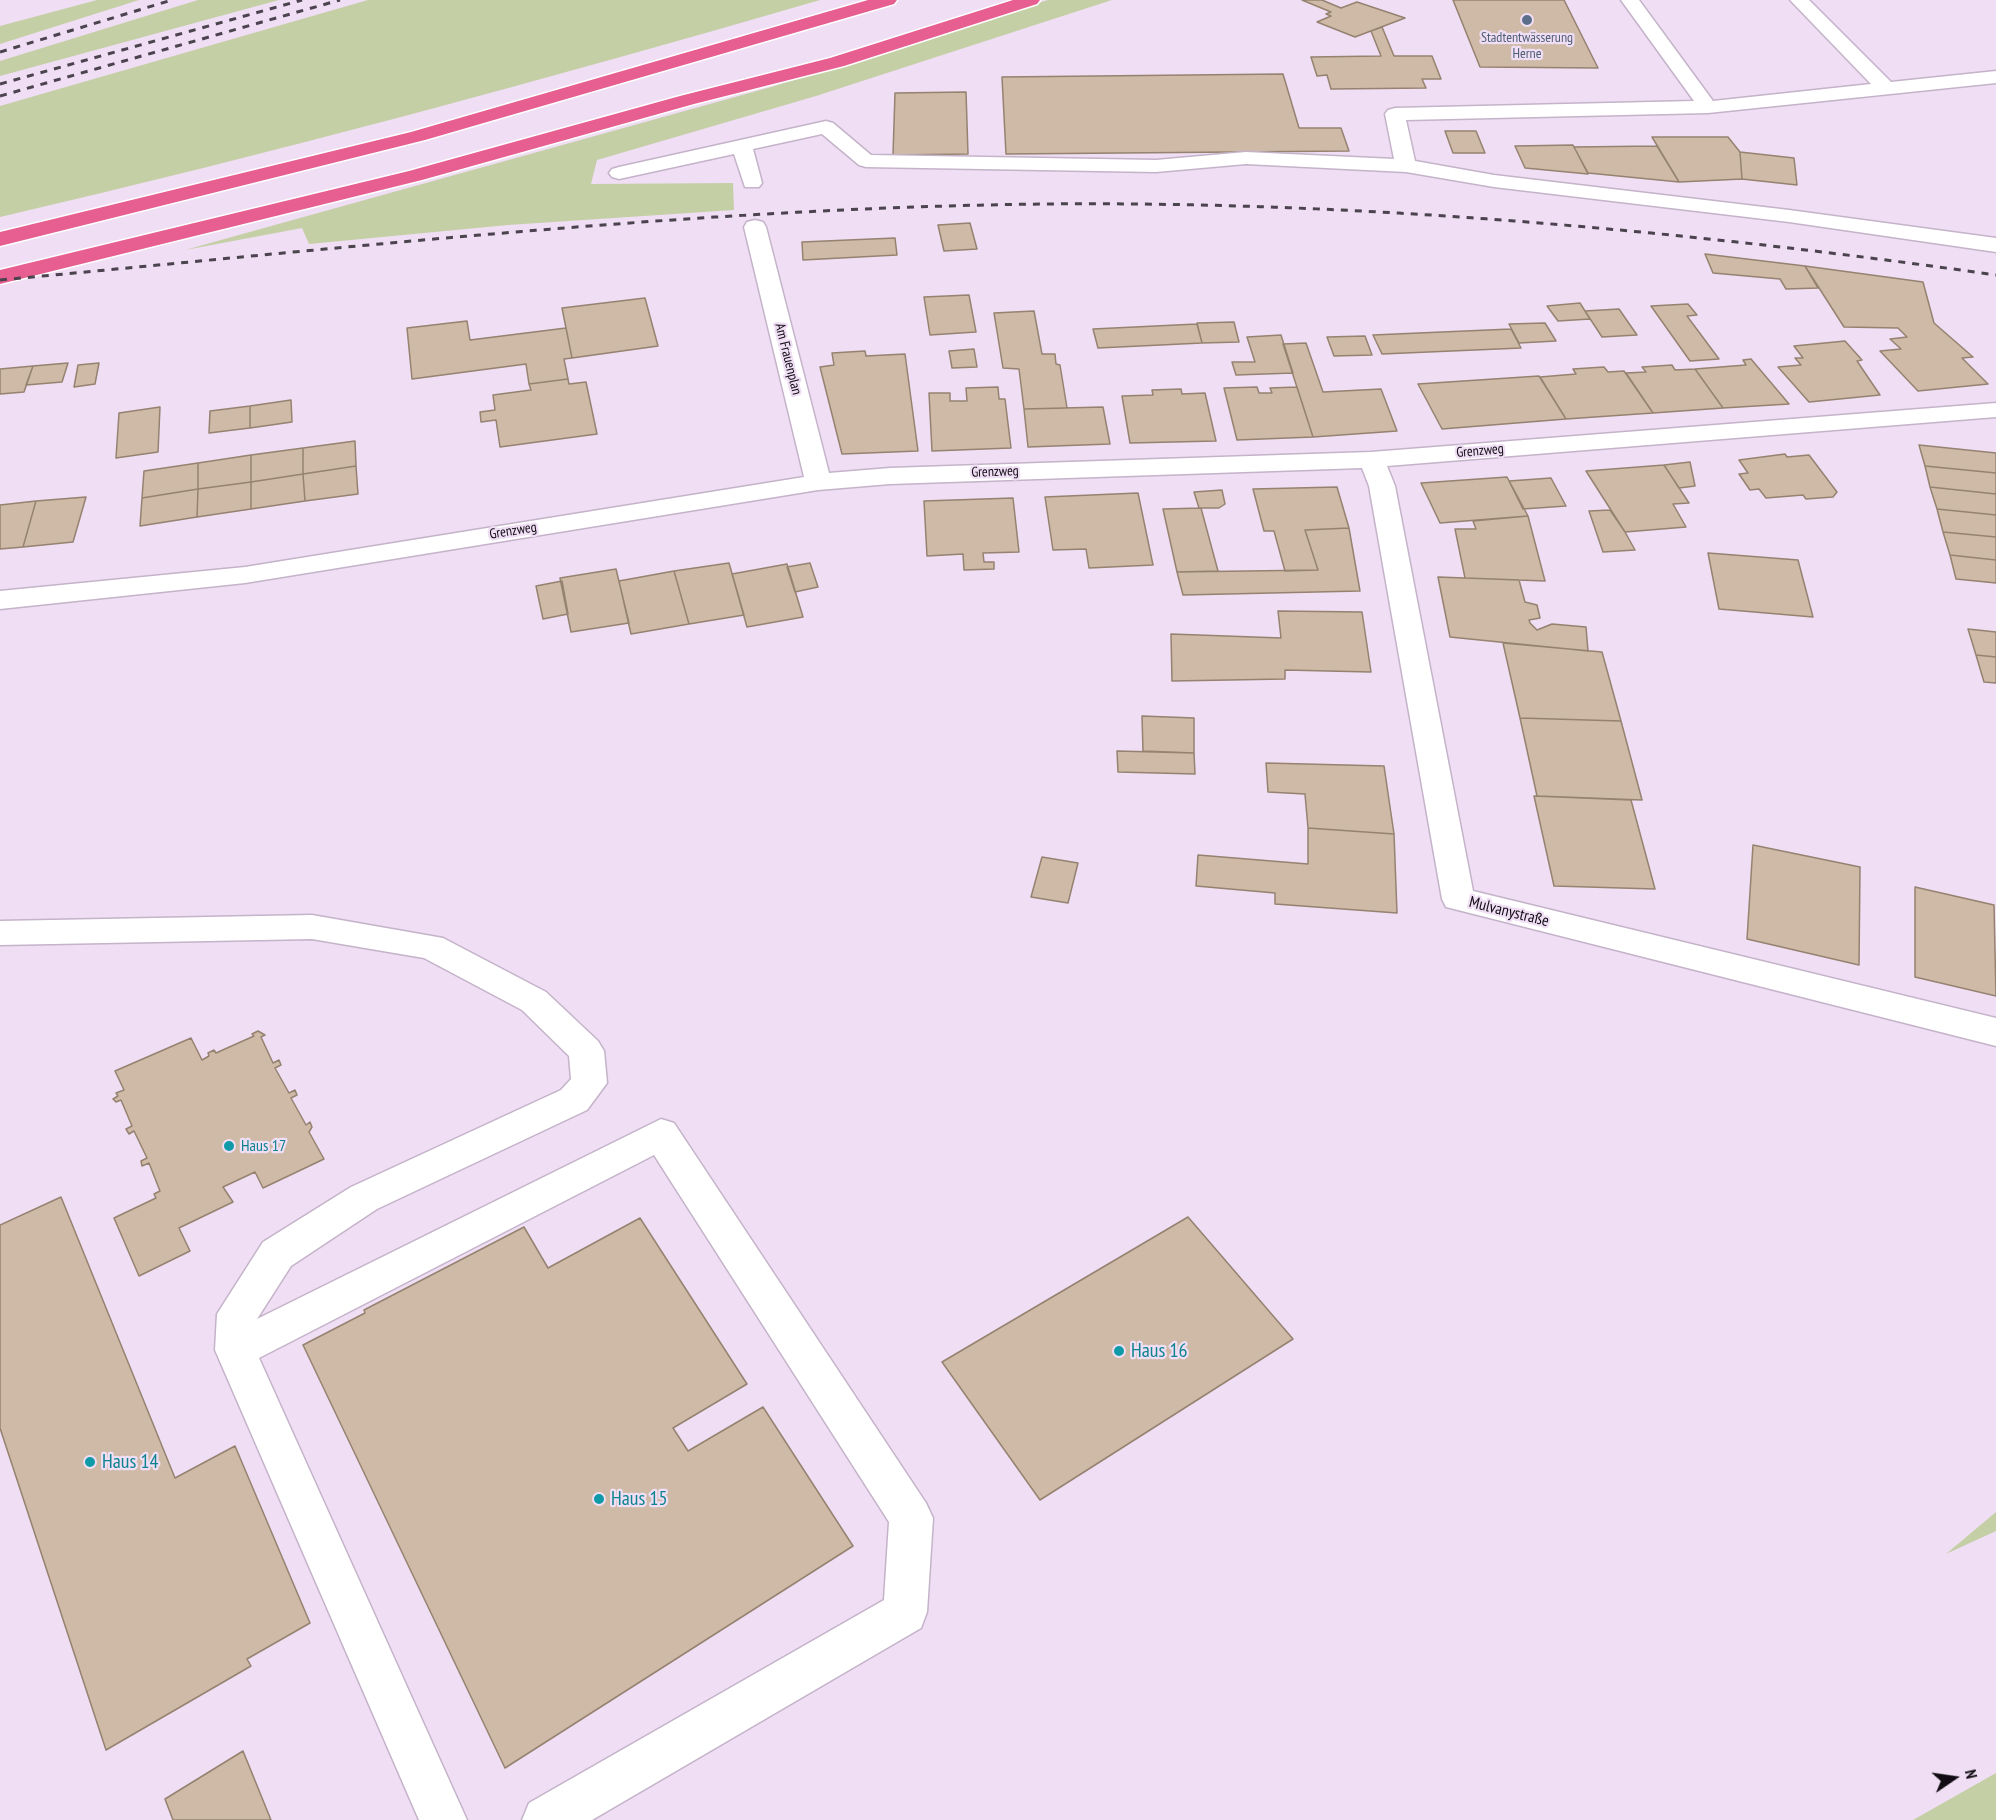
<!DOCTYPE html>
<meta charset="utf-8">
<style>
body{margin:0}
#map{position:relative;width:1996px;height:1820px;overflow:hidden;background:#efdef4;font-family:"PT Sans Narrow",sans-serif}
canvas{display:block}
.north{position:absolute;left:1924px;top:1748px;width:60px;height:60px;-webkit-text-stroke:4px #efdef4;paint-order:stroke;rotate:77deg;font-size:16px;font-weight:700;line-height:24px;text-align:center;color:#110c13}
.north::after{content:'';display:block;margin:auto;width:21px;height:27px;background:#110c13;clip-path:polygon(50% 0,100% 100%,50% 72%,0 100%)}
</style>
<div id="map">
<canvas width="1996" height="1820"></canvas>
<div class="north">N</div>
</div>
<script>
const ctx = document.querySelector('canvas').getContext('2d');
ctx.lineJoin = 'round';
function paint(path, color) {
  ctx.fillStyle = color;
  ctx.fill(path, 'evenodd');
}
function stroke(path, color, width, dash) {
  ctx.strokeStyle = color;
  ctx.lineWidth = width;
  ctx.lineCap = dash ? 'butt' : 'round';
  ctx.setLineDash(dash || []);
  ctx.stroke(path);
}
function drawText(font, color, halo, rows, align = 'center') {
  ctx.font = font + ' "PT Sans Narrow",sans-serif';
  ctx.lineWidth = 4.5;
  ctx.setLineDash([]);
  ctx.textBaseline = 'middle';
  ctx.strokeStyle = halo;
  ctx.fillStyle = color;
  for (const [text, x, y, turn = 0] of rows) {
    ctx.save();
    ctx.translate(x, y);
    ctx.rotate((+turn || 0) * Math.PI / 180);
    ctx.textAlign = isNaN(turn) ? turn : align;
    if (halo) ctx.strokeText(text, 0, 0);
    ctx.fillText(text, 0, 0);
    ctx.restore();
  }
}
const green = new Path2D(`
 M97 0H139L0 44V26Z
 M198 0H279L0 76V61Z
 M368 0H820C548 79 276 153 0 217V106Z
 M1048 0H1112L816 96 597 160 591 184 733 183 734 210 508 225 309 244 302 228 185 250 771 87Z
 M1996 1512V1531L1946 1554Z
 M1996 1773V1820H1913Z`);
const building = new Path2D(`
 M1302 0H1322L1341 8 1357 2 1405 18 1355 37 1317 22 1331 16 1326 14 1331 12Z
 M1453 0H1564L1598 68 1480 67Z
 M1382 27 1394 56H1432L1441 79H1422L1426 88 1331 89 1327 75 1317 76 1311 57 1381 56 1371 31Z
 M1283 74 1299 128H1341L1349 151 1006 154 1002 77Z
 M966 92 968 154 893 155 895 93Z
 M1445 131H1476L1485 153H1453Z
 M1652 137H1728L1740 152 1742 179 1679 182Z
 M1573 145 1588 174 1525 168 1515 146Z
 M1657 146 1679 182 1588 173 1574 147Z
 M1740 152 1794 158 1797 185 1742 179Z
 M970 223 977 249 944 251 938 225Z
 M895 238 897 255 803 260 802 242Z
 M1705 254 1805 266 1818 288 1786 289 1780 279 1713 273Z
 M1805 266 1923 282 1934 323 1973 357 1962 358 1988 384 1918 391 1880 351 1901 349 1890 339 1907 337 1898 328 1844 327Z
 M969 295 976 332 930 335 924 297Z
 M645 298 658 346 572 358 562 308Z
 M1580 303 1590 319 1558 321 1547 306Z
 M1688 304 1697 315 1687 316 1719 359 1690 361 1651 306Z
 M1619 309 1637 335 1602 337 1585 311Z
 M1034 311 1042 354H1055L1056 364 1060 365 1067 408 1024 409 1019 369 1003 368 994 313Z
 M467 321 470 340 566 328 572 358 564 359 568 379 529 384 526 364 412 379 407 328Z
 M1234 322 1239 342 1202 343 1197 323Z
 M1545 323 1556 341 1519 343 1509 324Z
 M1197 324 1202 343 1098 348 1093 329Z
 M1511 329 1521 348 1382 354 1373 335Z
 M1281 335 1293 373 1236 375 1232 362H1255L1247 337Z
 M1365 336 1372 355 1334 356 1327 337Z
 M1845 341 1862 360 1857 361 1880 395 1809 402 1778 367 1801 365 1795 358H1803L1794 346Z
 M1306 343 1323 392 1381 389 1397 431 1313 437 1283 344Z
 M974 349 977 367 952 368 949 351Z
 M865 351 866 356 905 354 918 451 842 454 820 367 834 365 832 353Z
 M1751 359 1789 404 1723 408 1695 369 1746 365 1743 360Z
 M68 363 62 382 26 385 33 366Z
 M99 363 95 384 74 387 78 365Z
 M1672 365 1675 370 1695 369 1723 408 1653 413 1626 373 1646 372 1642 367Z
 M33 366 24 392 0 394V369Z
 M1604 367 1608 372 1624 371 1653 413 1566 419 1540 377 1576 374 1573 369Z
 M1539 376 1566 419 1442 429 1418 384Z
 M568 379 569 384 586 382 597 434 500 447 496 420 481 422 480 412 495 410 493 395 531 390 529 384Z
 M998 387 999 399H1005L1011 448 932 451 929 393H950V401H967L966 388Z
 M1257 387 1259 393H1272L1270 388 1297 387 1313 437 1237 440 1224 388Z
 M1181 389 1182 394 1205 393 1216 441 1130 443 1122 396 1153 395 1152 390Z
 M291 400 292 422 250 428V406Z
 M250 406V428L209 433 210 411Z
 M160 407 158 452 116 458 119 413Z
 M1103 407 1110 444 1028 447 1024 409Z
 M355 441 356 466 303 474V448Z
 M1919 445 1996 453V473L1925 466Z
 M303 448V474L251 482V455Z
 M1785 454 1787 457 1809 455 1837 492 1833 497 1806 499 1803 495 1766 498 1759 489 1750 490 1739 474 1748 473 1739 460Z
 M251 455V482L198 489V463Z
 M1690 462 1695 486 1679 488 1664 465Z
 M198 463V489L142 498 144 471Z
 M1664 465 1689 503 1673 504 1686 527 1625 532 1586 471Z
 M356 466 358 494 305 501 303 474Z
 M1925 466 1996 473V494L1930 487Z
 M303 474 305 501 251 509V482Z
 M1507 477 1528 516 1440 523 1421 483Z
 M1551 478 1566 506 1523 509 1509 481Z
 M251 482V509L197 517 198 489Z
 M1337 487 1349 528 1305 530 1318 570 1285 571 1274 531H1264L1253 489Z
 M1930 487 1996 494V515L1937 509Z
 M198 489 197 517 140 526 142 498Z
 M1222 490 1225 504 1219 508H1199L1194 492Z
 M1138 493 1153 565 1089 568 1086 549 1053 550 1045 497Z
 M86 497 73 542 23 547 36 501Z
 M1013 498 1019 552 983 553 984 562H994V569L964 570 963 554 927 556 924 501Z
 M36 501 23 547 0 549V505Z
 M1201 508 1218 571 1177 572 1163 509Z
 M1937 509 1996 515V537L1943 532Z
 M1610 510 1625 532 1635 550 1603 552 1589 511Z
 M1528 516 1545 581 1465 578 1455 529H1476L1473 521Z
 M1349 528 1360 591 1183 595 1177 572 1318 570 1305 530Z
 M1943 532 1996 537V560L1950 555Z
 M1708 553 1798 560 1813 617 1719 609Z
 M1950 555 1996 560V583L1956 579Z
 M729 563 744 615 689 624 674 571Z
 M810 563 818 587 795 592 787 567Z
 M787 564 803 617 747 627 732 574Z
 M616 569 629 623 571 632 560 578Z
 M674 571 689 624 631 634 619 581Z
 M1438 577 1519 580 1525 602 1537 605 1540 618 1529 620 1530 623 1537 630 1552 624 1586 627 1588 651 1450 637Z
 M562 581 568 614 543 619 536 586Z
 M1278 611 1362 612 1371 672 1285 670V679L1172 681 1171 634 1281 638Z
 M1968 629 1996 632V657L1976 655Z
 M1503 643 1602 652 1621 721 1520 718Z
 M1976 655 1996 657V683L1984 682Z
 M1142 716 1194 718V753L1143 751Z
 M1520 718 1621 721 1642 800 1537 796Z
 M1117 751 1194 753 1195 774 1118 772Z
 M1266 763 1384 766 1394 834 1308 828 1305 794 1268 792Z
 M1534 796 1631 800 1655 889 1554 886Z
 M1308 828 1394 834 1397 913 1275 904V893L1196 886 1198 855 1308 864Z
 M1753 845 1860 867 1859 965 1747 939Z
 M1042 857 1078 863 1068 903 1031 897Z
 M1915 887 1994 905 1996 996 1915 977Z
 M258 1031 265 1035 261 1037 273 1063 279 1060 281 1065 275 1068 289 1093 295 1090 297 1095 291 1098 306 1125 310 1122 312 1127 309 1132 324 1159 263 1188 255 1172 223 1187 233 1202 179 1228 190 1251 139 1276 114 1218 156 1198 154 1194 160 1191 149 1163 142 1166 141 1161 147 1158 134 1131 129 1134 126 1129 132 1126 121 1100 116 1102 113 1099 118 1096 116 1093 124 1090 115 1071 191 1038 202 1060 209 1056 208 1053 214 1050 216 1053 254 1036 252 1034Z
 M61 1197 175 1478 235 1446 310 1623 247 1659 251 1666 106 1750 0 1428V1225Z
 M1188 1217 1293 1339 1040 1500 942 1362Z
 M640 1218 747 1384 673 1428 688 1451 763 1407 853 1546 505 1768 303 1345 365 1313 364 1310 524 1227 548 1268Z
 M243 1751 271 1820H173L165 1799Z`);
const minor = new Path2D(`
 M1621 0H1639L1713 101 1871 84 1790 0H1809L1891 82 1996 71V83L1708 113 1406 120 1415 161 1494 175 1789 210 1996 238V252L1789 222 1494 187 1406 172 1246 164 1156 172 866 167 859 165 822 134 753 149 762 183 759 187H745L734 154 619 179 612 177 609 173 612 169 619 167 826 121 833 123 871 155 1156 160 1246 152 1394 159 1385 114 1388 110 1395 108 1694 101Z
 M755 220 763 222 766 227 829 473 890 468 1371 452 1996 403V417L1387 466 1395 486 1473 891 1996 1018V1046L1446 907 1442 899 1369 486 1362 468 890 484 818 490 245 583 0 609V591L245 567 804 477 744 227 747 222Z
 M312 915 443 938 546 992 598 1041 604 1051 607 1083 587 1110 377 1209 291 1266 257 1319 661 1119 674 1123 926 1503 933 1518 927 1612 921 1628 592 1820H522L529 1803 884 1600 889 1522 654 1155 259 1358 467 1820H419L215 1350 217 1314 263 1242 351 1187 561 1090 571 1079 569 1056 522 1010 424 958 312 939 0 945V921Z`);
const highway = new Path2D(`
 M868 0H897L894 4 425 140 0 246V232L411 132Z
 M1013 0H1040L1037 4 844 66 694 104 422 180 0 284V270L409 171 680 96 830 58Z`);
const rail = new Path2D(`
 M0 52 172 0
 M0 84 302 0
 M0 96 340 0
 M0 280C347 248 695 208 1044 204 1363 201 1680 230 1996 275`);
const markers = [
 [1527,20,6,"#5c6f8a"],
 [229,1146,6,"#0f9aa8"],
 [1119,1351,6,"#0f9aa8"],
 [90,1462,6,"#0f9aa8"],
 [599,1499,6,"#0f9aa8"]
];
const farServicenames = [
 ["Stadtentwässerung",1527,38],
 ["Herne",1527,54]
];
const farStreetnames = [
 ["Am Frauenplan",788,359,76],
 ["Grenzweg",1480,451,-5],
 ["Grenzweg",995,472,-2],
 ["Grenzweg",513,531,-9]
];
const streetNames = [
 ["Mulvanystraße",1509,912,14]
];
const cultureNames = [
 ["Haus 17",241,1146]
];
const nearCulturenames = [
 ["Haus 16",1131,1351],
 ["Haus 14",102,1462],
 ["Haus 15",611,1499]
];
paint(green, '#c5cfa5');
paint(building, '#cebaa6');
stroke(building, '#958270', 1.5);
stroke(minor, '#c4b3c9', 3);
stroke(highway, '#fff', 3);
paint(minor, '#fff');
paint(highway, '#e75e90');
stroke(rail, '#4b434e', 3, [7, 7]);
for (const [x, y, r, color] of markers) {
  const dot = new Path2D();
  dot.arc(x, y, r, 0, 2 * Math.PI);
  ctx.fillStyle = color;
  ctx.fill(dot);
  stroke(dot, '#efdef4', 2);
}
drawText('14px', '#4e5e75', '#efdef4', farServicenames);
drawText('14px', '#110c13', '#efdef4', farStreetnames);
drawText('16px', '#110c13', '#efdef4', streetNames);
drawText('16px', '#0d838f', '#efdef4', cultureNames, 'left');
drawText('20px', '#0d838f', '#efdef4', nearCulturenames, 'left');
</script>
